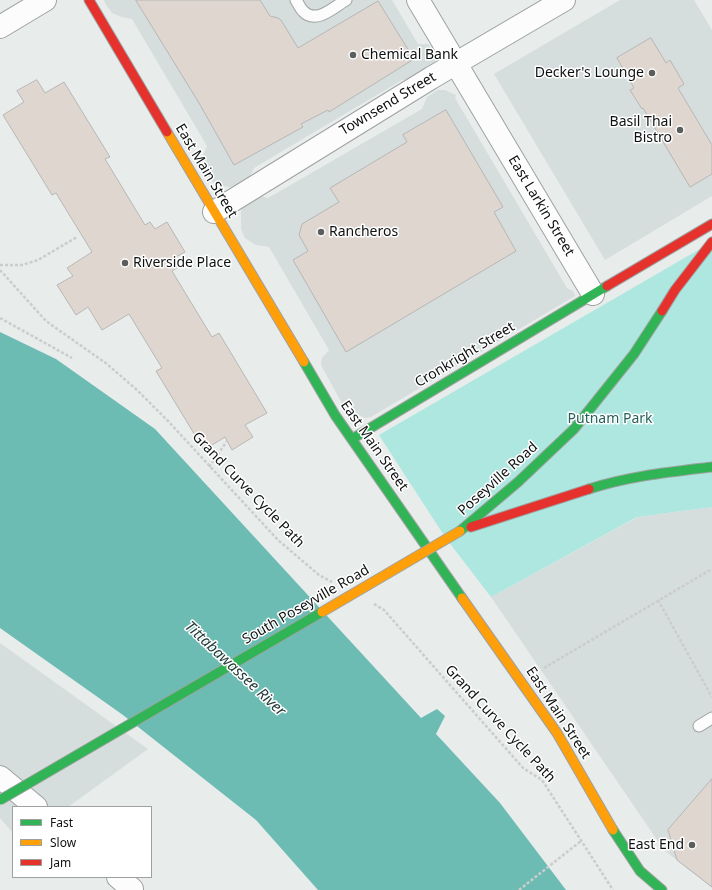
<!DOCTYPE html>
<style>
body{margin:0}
#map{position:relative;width:712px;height:890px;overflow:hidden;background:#e8eceb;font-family:"Noto Sans",sans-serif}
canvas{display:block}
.legend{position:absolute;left:12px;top:806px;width:140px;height:72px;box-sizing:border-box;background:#fff;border:1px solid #9fa0a0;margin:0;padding:5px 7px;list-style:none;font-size:12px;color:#0f1111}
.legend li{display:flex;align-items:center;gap:8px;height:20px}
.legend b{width:20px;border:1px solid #9fa0a0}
</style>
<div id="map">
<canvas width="712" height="890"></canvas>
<ul class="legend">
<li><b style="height:5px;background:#30b455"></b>Fast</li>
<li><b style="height:5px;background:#ff9f0a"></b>Slow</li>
<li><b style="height:5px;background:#e5322d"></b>Jam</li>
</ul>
</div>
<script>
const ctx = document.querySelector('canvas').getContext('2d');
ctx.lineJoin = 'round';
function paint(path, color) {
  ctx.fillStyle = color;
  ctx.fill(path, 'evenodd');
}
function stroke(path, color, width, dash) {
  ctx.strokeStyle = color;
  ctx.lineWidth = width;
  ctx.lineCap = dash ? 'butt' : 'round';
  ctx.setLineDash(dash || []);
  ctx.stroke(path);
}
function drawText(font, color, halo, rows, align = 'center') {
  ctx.font = font + ' "Noto Sans",sans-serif';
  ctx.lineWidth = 3;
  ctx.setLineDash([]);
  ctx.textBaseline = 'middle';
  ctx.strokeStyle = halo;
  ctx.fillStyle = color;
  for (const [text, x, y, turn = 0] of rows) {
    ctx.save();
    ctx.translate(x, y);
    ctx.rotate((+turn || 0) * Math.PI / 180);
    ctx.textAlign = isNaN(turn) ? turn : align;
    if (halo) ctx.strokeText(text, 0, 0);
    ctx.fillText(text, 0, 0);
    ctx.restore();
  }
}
const built = new Path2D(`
 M104 0H392L418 44H428L433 50 435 62 433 69 413 83 402 80 254 168 249 178 237 185 230 187 221 186 211 181 204 172 202 165 203 156 207 146 132 19 122 17 112 13 105 3Z
 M620 0H694L712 30V196L605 260 494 74Z
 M438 90H445L456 95 455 98 567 288 573 291 575 296 371 417 365 418 345 409 321 365 322 358 329 350 269 247 256 245 245 238 241 229V211L245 204 260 196 268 198 422 109 427 97Z
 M712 507V888L664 850 491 597 638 517Z
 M0 643 148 749 68 807H13V833L0 818Z`);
const green = new Path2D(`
 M712 242V507L637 517 491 597 445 537 379 435Z`);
const water = new Path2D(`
 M0 332 56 359 155 429 421 718 437 709 445 716 436 734 500 803 566 890H318L256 820 123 715 0 628Z`);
const building = new Path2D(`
 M136 0H260L270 16 278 18 281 20 298 48 378 1 414 59 329 112 328 110 301 124 303 127 234 165 199 103Z
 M651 38 666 63 670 60 684 84 678 88 712 145V174L690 187 643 108 642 109 630 90 634 88 617 58Z
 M37 80 45 93 64 82 110 157 105 159 145 225 150 222 155 229 167 222 185 252 172 259 177 268 172 271 212 337 219 333 267 413 245 425 253 437 232 450 225 437 204 450 156 371 162 368 129 314 102 330 88 307 76 315 57 285 73 276 67 268 92 252 56 193 52 195 3 115 24 102 17 91Z
 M446 110 503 207 494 212 516 251 346 352 293 260 308 251 299 235 302 224 339 202 330 188 407 142 403 135Z
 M712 779V887L677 860 668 830Z`);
const path = new Path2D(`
 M0 265H22L38 260 77 237
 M0 270 46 321 107 364 137 390 168 421 278 540 319 575 332 582
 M0 318 72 358
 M209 467 227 441
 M658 600 712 697
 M374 604 384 610 523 768 542 780 613 890
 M544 668 712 569
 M519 890 581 841`);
const lane = new Path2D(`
 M296 0C298 3 300 8 303 11 316 25 334 7 346 0
 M699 726 712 718`);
const street = new Path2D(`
 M418 0 593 294
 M0 27 45 0
 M214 212 431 78 564 0
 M0 777 36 807
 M118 877 132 889`);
const fast = new Path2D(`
 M304 362 335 415 462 598
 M352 439 607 286
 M589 489C629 476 670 472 712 467
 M460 531 518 482 574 429 634 354 662 311
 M613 830 640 871 662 890`);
const slow = new Path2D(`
 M167 132 304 362
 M462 598 557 733 613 830`);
const jam = new Path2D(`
 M89 0 167 132
 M607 286 712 224
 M662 311 675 290 712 242
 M471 527 589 489`);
const fastBridge = new Path2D(`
 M0 800 322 612`);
const slowBridge = new Path2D(`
 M322 612 460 531`);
const markers = [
 [353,55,4,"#5b5e5d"],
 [652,73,4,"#5b5e5d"],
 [680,130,4,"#5b5e5d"],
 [321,232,4,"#5b5e5d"],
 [125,263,4,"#5b5e5d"],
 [692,845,4,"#5b5e5d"]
];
const poiNames = [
 ["Chemical Bank",361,55],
 ["Decker's Lounge",644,73,"right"],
 ["Basil Thai",672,122,"right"],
 ["Bistro",672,138,"right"],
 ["Rancheros",329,232],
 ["Riverside Place",133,263],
 ["East End",684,845,"right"]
];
const streetNames = [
 ["Townsend Street",388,104,-31],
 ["East Main Street",206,171,59],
 ["East Larkin Street",541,206,59],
 ["Cronkright Street",465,355,-31],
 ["East Main Street",374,446,55],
 ["Poseyville Road",498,479,-42],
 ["Grand Curve Cycle Path",248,490,46],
 ["South Poseyville Road",306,605,-30],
 ["East Main Street",558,713,57],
 ["Grand Curve Cycle Path",500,724,47]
];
const parkNames = [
 ["Putnam Park",610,419]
];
const waterNames = [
 ["Tittabawassee River",235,669,43]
];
paint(built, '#d5dedd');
paint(green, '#ade7df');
paint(water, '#6cbcb4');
paint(building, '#dfd6d0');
stroke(building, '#b6b7b6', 1);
stroke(lane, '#9fa2a2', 13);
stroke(street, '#9fa2a2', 24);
stroke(fast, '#9fa2a2', 11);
stroke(slow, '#9fa2a2', 11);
stroke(jam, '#9fa2a2', 11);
stroke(path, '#cbcccb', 2.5, [3, 2]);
stroke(lane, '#fcfcfc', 11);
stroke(street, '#fcfcfc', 22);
stroke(fast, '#30b455', 9);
stroke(slow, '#ff9f0a', 9);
stroke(jam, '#e5322d', 9);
stroke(fastBridge, '#9fa2a2', 11, []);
stroke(slowBridge, '#9fa2a2', 11, []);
stroke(fastBridge, '#30b455', 9);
stroke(slowBridge, '#ff9f0a', 9);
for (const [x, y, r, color] of markers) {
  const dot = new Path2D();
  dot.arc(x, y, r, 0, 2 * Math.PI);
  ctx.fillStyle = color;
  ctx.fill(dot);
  stroke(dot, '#fff', 1.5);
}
drawText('14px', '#0f1111', '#fff', poiNames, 'left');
drawText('14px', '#0f1111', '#fff', streetNames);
drawText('14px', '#25615a', '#fff', parkNames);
drawText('italic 15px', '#243d39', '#fff', waterNames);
</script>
